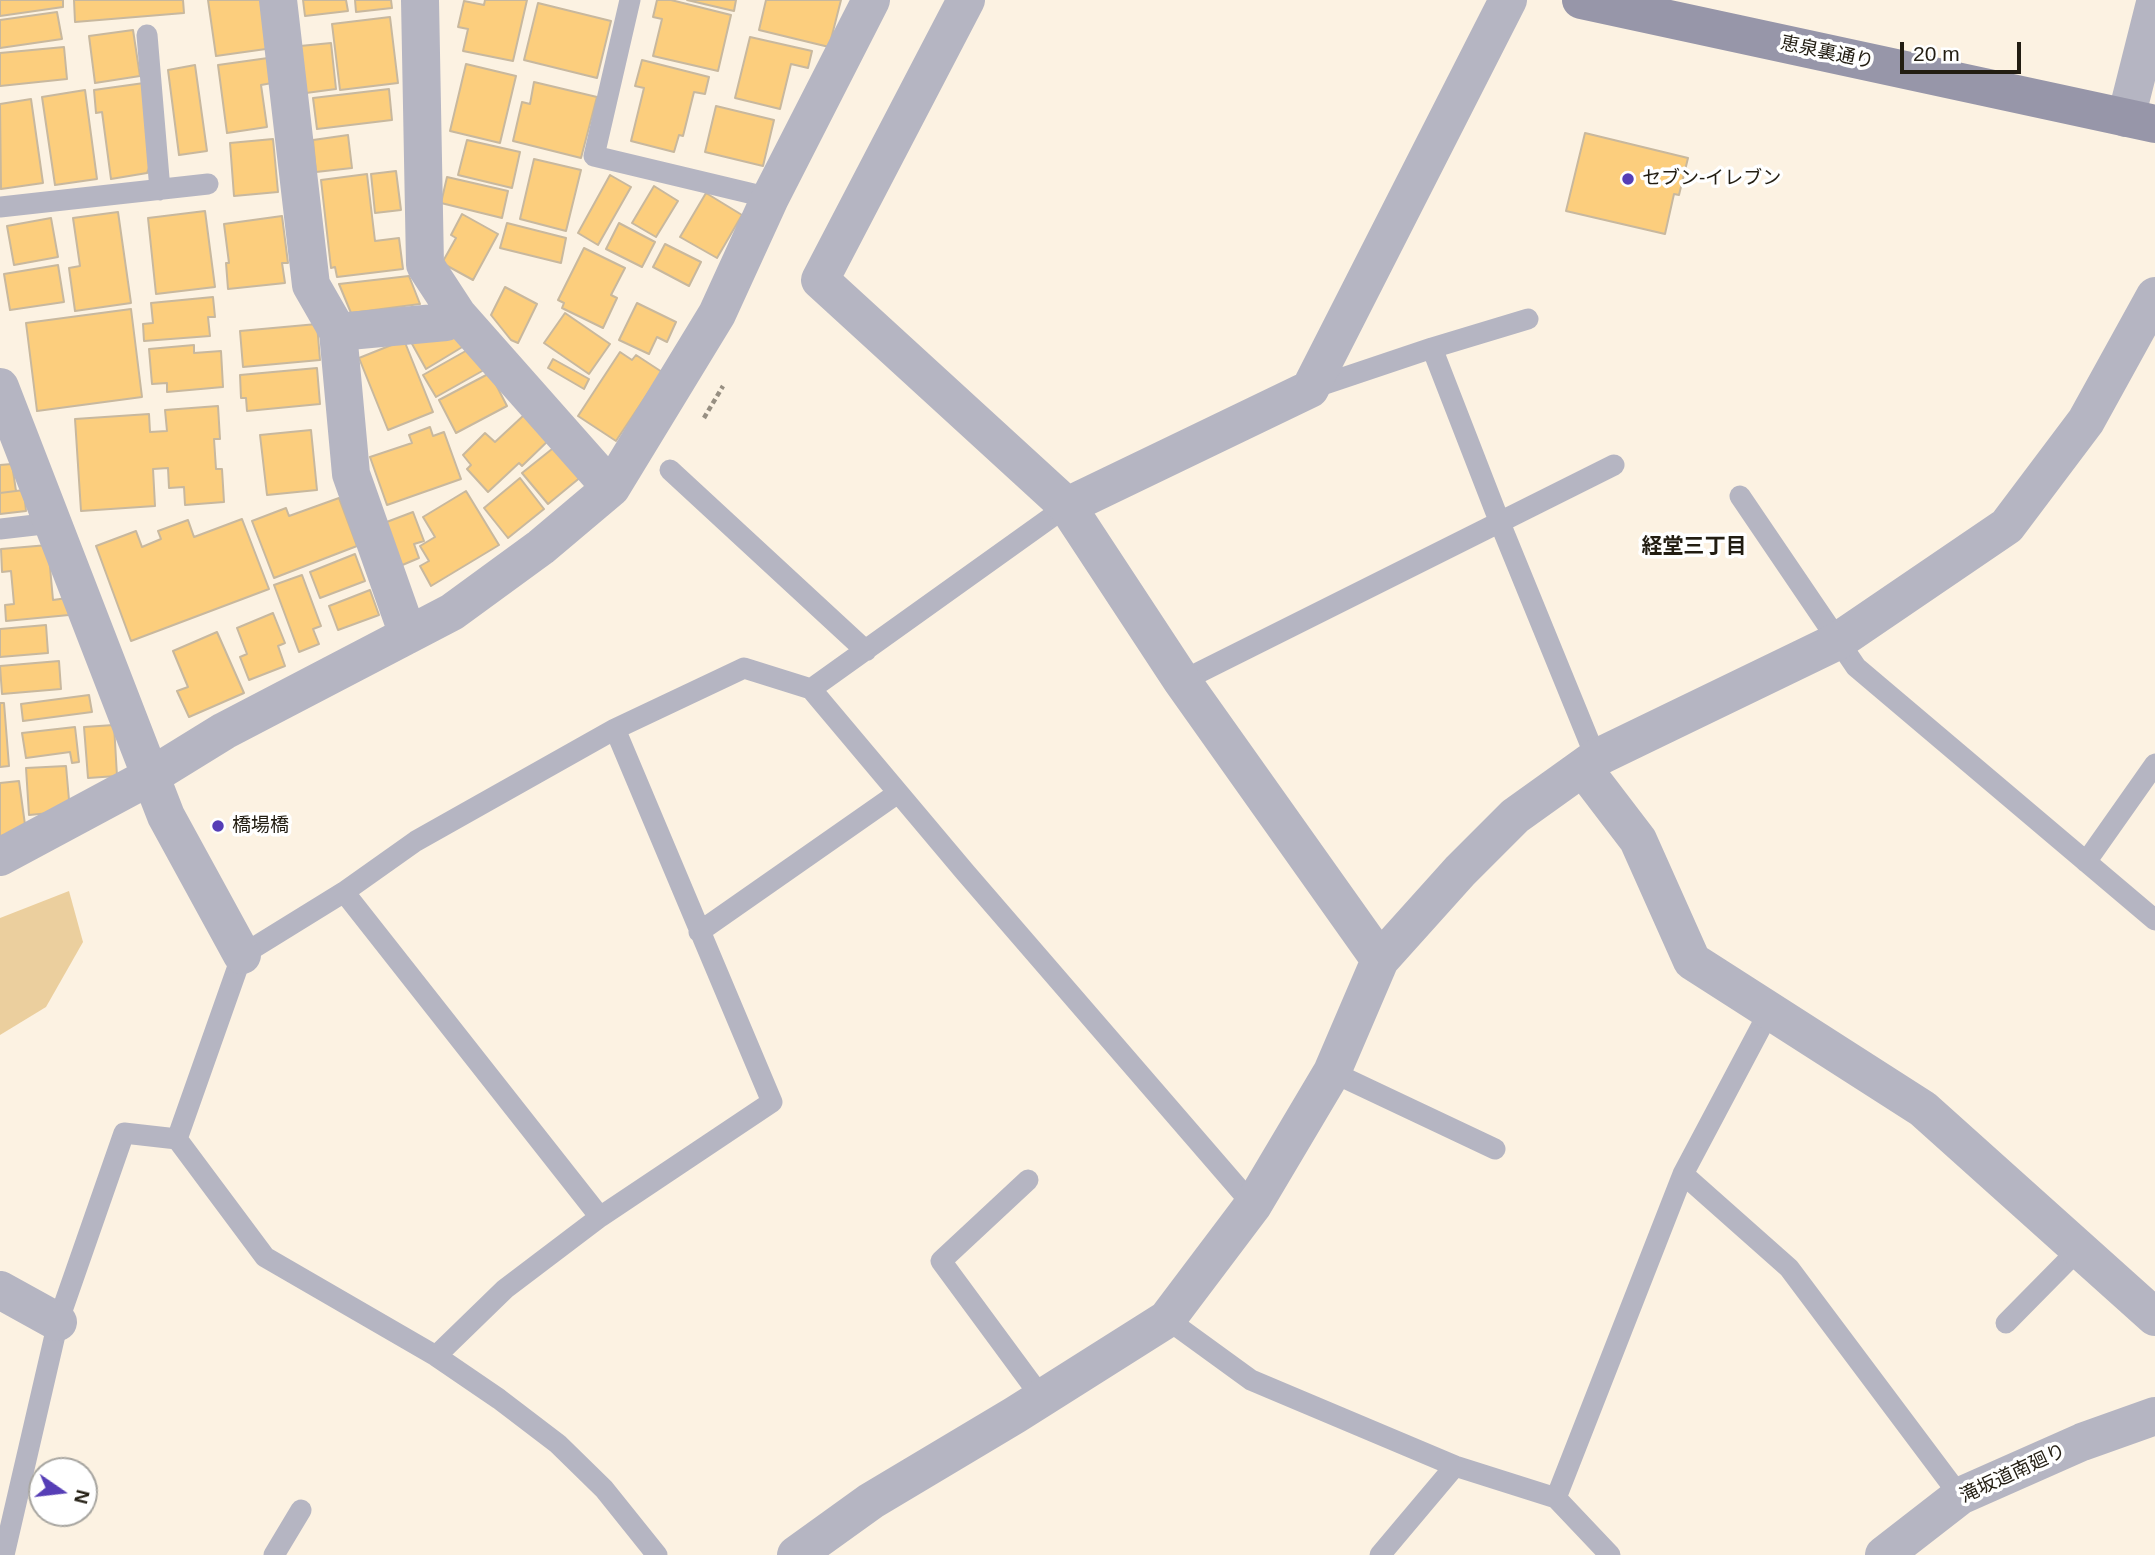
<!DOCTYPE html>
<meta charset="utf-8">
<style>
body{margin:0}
#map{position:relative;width:2155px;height:1555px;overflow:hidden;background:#fcf2e2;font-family:Helvetica,sans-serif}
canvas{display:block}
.north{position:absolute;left:28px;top:1457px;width:70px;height:70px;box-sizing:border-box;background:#fff;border:2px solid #a7a5a0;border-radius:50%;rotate:104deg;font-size:19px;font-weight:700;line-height:28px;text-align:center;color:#221d12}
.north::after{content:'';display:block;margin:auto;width:24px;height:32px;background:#563eb6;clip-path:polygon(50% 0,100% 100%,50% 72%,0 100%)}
.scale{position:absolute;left:1900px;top:42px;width:121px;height:32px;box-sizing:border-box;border:4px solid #221d12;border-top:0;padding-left:9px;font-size:21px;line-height:24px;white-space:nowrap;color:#221d12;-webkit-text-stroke:5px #fff;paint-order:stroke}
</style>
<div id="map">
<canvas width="2155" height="1555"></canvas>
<div class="north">N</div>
<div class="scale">20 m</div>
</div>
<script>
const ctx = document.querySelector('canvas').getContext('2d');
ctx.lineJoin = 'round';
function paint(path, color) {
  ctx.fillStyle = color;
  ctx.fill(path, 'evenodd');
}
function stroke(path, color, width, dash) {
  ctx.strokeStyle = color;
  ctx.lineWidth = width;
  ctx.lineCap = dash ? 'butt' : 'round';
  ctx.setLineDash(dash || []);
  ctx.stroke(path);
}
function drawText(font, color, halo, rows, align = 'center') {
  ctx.font = font + ' Helvetica,"Noto Sans JP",sans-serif';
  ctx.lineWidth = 7;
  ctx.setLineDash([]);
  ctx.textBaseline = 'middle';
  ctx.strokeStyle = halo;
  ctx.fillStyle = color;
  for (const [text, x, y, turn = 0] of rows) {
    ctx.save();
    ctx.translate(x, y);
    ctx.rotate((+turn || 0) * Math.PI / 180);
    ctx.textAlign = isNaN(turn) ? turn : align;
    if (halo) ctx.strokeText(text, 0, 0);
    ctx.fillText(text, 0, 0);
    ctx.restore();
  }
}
const green = new Path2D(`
 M69 891 83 942 46 1007 0 1035V918Z`);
const building = new Path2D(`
 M0 0H63V7L0 16Z
 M74 0H183L184 13 75 22Z
 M208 0H266L273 48 216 56Z
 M303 0H346L348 11 305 16Z
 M355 0H391L392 8 356 12Z
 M485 0H527L513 61 463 51 468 29 458 27 464 1 484 5Z
 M657 0H671L731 15 718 71 653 56 662 19 653 17Z
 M687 0H736L734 11Z
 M766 0H841L829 47 759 30Z
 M538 3 611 21 597 78 524 60Z
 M57 12 62 39 0 48V20Z
 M390 17 398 83 340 90 332 24Z
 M133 30 140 76 95 83 89 36Z
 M750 37 812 51 808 68 791 64 780 109 735 98Z
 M331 43 336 89 306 93 300 46Z
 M64 47 67 79 0 86V53Z
 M268 58 272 83 261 85 267 127 227 133 218 65Z
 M642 60 709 77 705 94 694 92 683 136 679 135 674 152 631 141 644 88 635 86Z
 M466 64 516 76 500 143 450 131Z
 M195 65 207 151 179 155 168 70Z
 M534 82 597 97 581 158 513 141 522 102 530 104Z
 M144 83 155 154 147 173 111 179 102 112 96 113 94 90Z
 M389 89 392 120 317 129 313 98Z
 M85 90 97 179 55 185 42 97Z
 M31 99 43 183 1 189 0 104Z
 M716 106 774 120 763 166 705 152Z
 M1585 133 1688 158 1679 195 1674 194 1665 234 1566 211Z
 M348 135 352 168 316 172 313 140Z
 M273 139 278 192 234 196 230 143Z
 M467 140 520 152 512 188 458 175Z
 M534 159 581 170 566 231 520 219Z
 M396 171 401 210 375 213 371 174Z
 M367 174 375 241 399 238 403 269 337 277 335 267 331 268 321 180Z
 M610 175 631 187 598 245 578 233Z
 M447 177 508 191 502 218 441 203Z
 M654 186 678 201 656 237 632 223Z
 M706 193 742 215 717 258 680 237Z
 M205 211 215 287 156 294 148 218Z
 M118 212 131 303 75 311 69 268 80 266 73 218Z
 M462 214 498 234 473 280 442 263 456 238 451 235Z
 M282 216 288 263H282L285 283 228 289 226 263H229L224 224Z
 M51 218 58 257 14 265 7 226Z
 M507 223 566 238 561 263 500 248Z
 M619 223 655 242 642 267 606 249Z
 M665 244 701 262 689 286 653 267Z
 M584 248 625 268 611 295 617 298 603 328 562 308 564 303 558 300Z
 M58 265 64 302 10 310 4 274Z
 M409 276 420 304 351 313 339 284Z
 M505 287 537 304 518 343 511 340 491 315Z
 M213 297 215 317H208L210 336 144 341 143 324 153 323 151 303Z
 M637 303 676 322 667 342 657 337 649 354 619 340Z
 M131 309 142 397 37 411 26 323Z
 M565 313 610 344 589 374 544 343Z
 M317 324 320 360 243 367 240 331Z
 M453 328 464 346 426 369 411 342Z
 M404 340 433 412 388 430 359 358Z
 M194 345V353L221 351 223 387 167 392V383L152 384 149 349Z
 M471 348 484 370 436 397 423 375Z
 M620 352 632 360 636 355 662 372 616 441 578 416Z
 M553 359 589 379 584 389 548 368Z
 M317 368 320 404 247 411 246 398H241L240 375Z
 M490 373 507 406 456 433 439 400Z
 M218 406 220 439H214L216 469H222L224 502 185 505 184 487 169 488 168 468 153 469 155 506 81 511 75 419 149 414 150 432 167 431 165 410Z
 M524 415 552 437 522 466 519 463 488 492 467 469 471 465 463 455 485 433 495 442Z
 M430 427 433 436 444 432 461 479 387 505 370 457 412 443 409 435Z
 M311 430 317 490 267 495 260 435Z
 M557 445 582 476 548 504 522 473Z
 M12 464 16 491 0 493V465Z
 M520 478 544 509 508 538 484 508Z
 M24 490 26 511 0 514V493Z
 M466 491 499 545 431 586 420 566 429 561 420 546 435 537 423 517Z
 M339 498 357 546 274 578 252 521 286 508 289 516Z
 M413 512 424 541 414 544 419 558 400 566 384 523Z
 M242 519 269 589 131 641 96 546 136 531 142 547 161 539 158 531 188 520 194 537Z
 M48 545 53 600 67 598 69 615 6 621 5 605 14 604 11 571 2 572 1 549Z
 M355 554 365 581 320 598 310 572Z
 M302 575 321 626 313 629 319 644 299 652 274 585Z
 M370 590 379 615 338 630 329 606Z
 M273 613 285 643 278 646 285 666 249 680 240 657 247 654 237 628Z
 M46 625 48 653 0 657V629Z
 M217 632 244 693 189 717 177 691 188 687 173 651Z
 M59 661 61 689 2 694 0 666Z
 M89 695 92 712 23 721 21 704Z
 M0 703H4L9 766 0 767Z
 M114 725 117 776 88 778 84 727Z
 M75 727 79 762 72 763 70 752 26 758 22 733Z
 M66 766 70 811 29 815 26 768Z
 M19 781 26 832 0 836V783Z`);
const path = new Path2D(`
 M704 418 723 386`);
const lane = new Path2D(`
 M630 0 594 156 770 198
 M147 35 160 190
 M0 207 208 184
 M1432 348 1500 523 1596 758
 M1310 389 1432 348 1528 319
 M670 470 866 651
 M1740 496 1856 667 2155 920
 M0 529 52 523
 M1182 681 1614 465
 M811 689 965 872 1253 1205
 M2086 862 2155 764
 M344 892 600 1217
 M699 932 898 793
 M1332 1072 1495 1149
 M177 1139 242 955 344 892 416 841 615 729 744 668 811 689 1067 506
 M1683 1174 1789 1268 1960 1496
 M1028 1180 941 1261 1042 1398
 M1167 1319 1251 1380 1455 1466 1556 1498 1610 1555
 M2006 1323 2080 1248
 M436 1356 505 1289 600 1217 772 1102 615 729
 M1556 1498 1683 1174 1769 1012
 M4 1555 58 1322 124 1133 177 1139 265 1257 436 1356 499 1399 558 1444 604 1489 657 1555
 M274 1555 301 1510
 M1380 1555 1455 1466`);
const street = new Path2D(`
 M278 0 311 285 338 332 351 474 408 635
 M420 0 425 265 457 314 611 488
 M966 0 820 280 1067 506 1182 681 1380 960
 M2126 118 2155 3
 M338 332 446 322 457 314
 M0 387 166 816 242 955
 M1067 506 1310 389 1508 0
 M1583 768 1638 840 1692 961 1923 1109 2155 1317
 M0 857 151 776 224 731 452 612 541 547 611 488 717 314 770 198 871 0
 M0 1290 58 1322
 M796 1555 871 1501 1015 1415 1167 1319 1253 1205 1332 1072 1380 960 1460 871 1515 816 1596 758 1838 641 2007 526 2086 421 2155 296
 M1884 1555 1960 1496 2082 1442 2155 1416`);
const secondary = new Path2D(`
 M1581 0 2155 124`);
const markers = [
 [1628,179,7,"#563eb6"],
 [218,826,7,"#563eb6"]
];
const streetNames = [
 ["恵泉裏通り",1827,53,12],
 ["滝坂道南廻り",2013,1474,-25]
];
const poiNames = [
 ["セブン-イレブン",1642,179],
 ["橋場橋",232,826]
];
const neighbourhoodNames = [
 ["経堂三丁目",1694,547]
];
paint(green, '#ebcf9e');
paint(building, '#fcce7d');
stroke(building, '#c8b89e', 2);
stroke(path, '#978f82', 4.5, [5, 3.5]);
stroke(lane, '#b5b5c2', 21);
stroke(street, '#b5b5c2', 38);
stroke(secondary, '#9796a9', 38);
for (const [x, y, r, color] of markers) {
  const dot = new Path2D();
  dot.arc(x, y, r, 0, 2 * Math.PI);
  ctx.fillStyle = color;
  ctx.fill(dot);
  stroke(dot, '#fff', 2.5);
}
drawText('19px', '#221d12', '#fff', streetNames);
drawText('19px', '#221d12', '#fff', poiNames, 'left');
drawText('bold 21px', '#221d12', '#fff', neighbourhoodNames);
</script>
